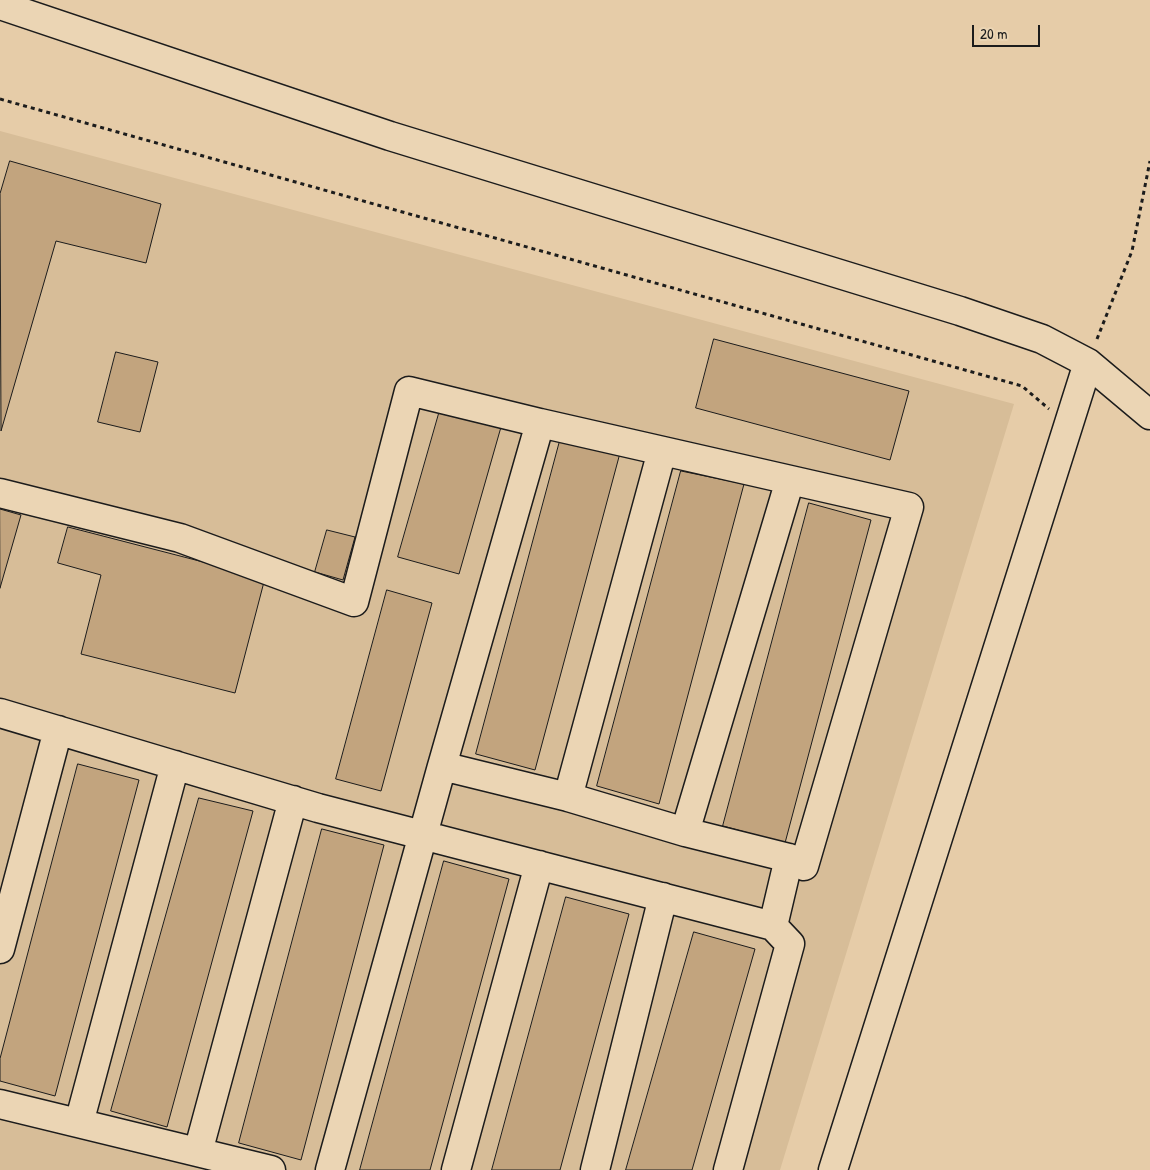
<!DOCTYPE html>
<style>
body{margin:0}
#map{position:relative;width:1150px;height:1170px;overflow:hidden;background:#e6cca8;font-family:"Patrick Hand",sans-serif}
canvas{display:block}
.scale{position:absolute;left:972px;top:25px;width:68px;height:22px;box-sizing:border-box;border:2px solid #1c1c1c;border-top:0;padding-left:6px;font-size:15px;line-height:18px;white-space:nowrap;color:#1c1c1c;-webkit-text-stroke:4px #ebd5b4;paint-order:stroke}
</style>
<div id="map">
<canvas width="1150" height="1170"></canvas>
<div class="scale">20 m</div>
</div>
<script>
const ctx = document.querySelector('canvas').getContext('2d');
ctx.lineJoin = 'round';
function paint(path, color) {
  ctx.fillStyle = color;
  ctx.fill(path, 'evenodd');
}
function stroke(path, color, width, dash) {
  ctx.strokeStyle = color;
  ctx.lineWidth = width;
  ctx.lineCap = dash ? 'butt' : 'round';
  ctx.setLineDash(dash || []);
  ctx.stroke(path);
}
const built = new Path2D(`
 M0 131 1014 404 780 1170H0Z`);
const building = new Path2D(`
 M10 161 161 204 146 263 56 241 1 431 0 194Z
 M714 339 909 391 890 460 696 408Z
 M116 352 158 362 140 432 98 422Z
 M440 410 501 427 459 574 398 557Z
 M561 437 620 453 535 770 476 754Z
 M681 471 744 484 659 804 597 786Z
 M809 503 871 520 785 843 723 826Z
 M0 509 21 515 0 588Z
 M68 527 265 578 235 693 81 654 101 575 58 563Z
 M327 530 355 537 343 580 315 572Z
 M387 590 432 603 381 791 336 779Z
 M78 764 139 780 55 1096 0 1081V1059Z
 M199 798 253 811 167 1127 111 1111Z
 M322 829 384 845 301 1160 239 1143Z
 M444 861 509 879 430 1170H360Z
 M566 897 629 914 560 1170H492Z
 M694 932 755 949 692 1170H626Z`);
const path = new Path2D(`
 M0 99 1022 386 1049 409
 M1097 339 1132 251 1150 161`);
const minor = new Path2D(`
 M0 5 390 136 960 311 1042 339 1088 363 1150 415
 M540 423 909 507 804 866 789 858 685 832 568 797 442 766Z
 M0 493 180 538 354 602 409 391 540 423
 M0 713 318 808 773 926 789 858
 M568 797 662 451
 M685 832 790 480
 M0 949 58 730
 M0 1104 271 1170
 M79 1123 175 765
 M198 1152 293 800
 M330 1170 442 766
 M456 1170 539 865
 M595 1170 663 897
 M728 1170 790 944 773 926
 M833 1170 1088 363`);
paint(built, '#d7bd98');
paint(building, '#c2a47e');
stroke(building, '#1c1c1c', 1);
stroke(minor, '#1c1c1c', 31);
stroke(path, '#1c1c1c', 3, [4, 4]);
stroke(minor, '#ebd5b4', 28);
</script>
